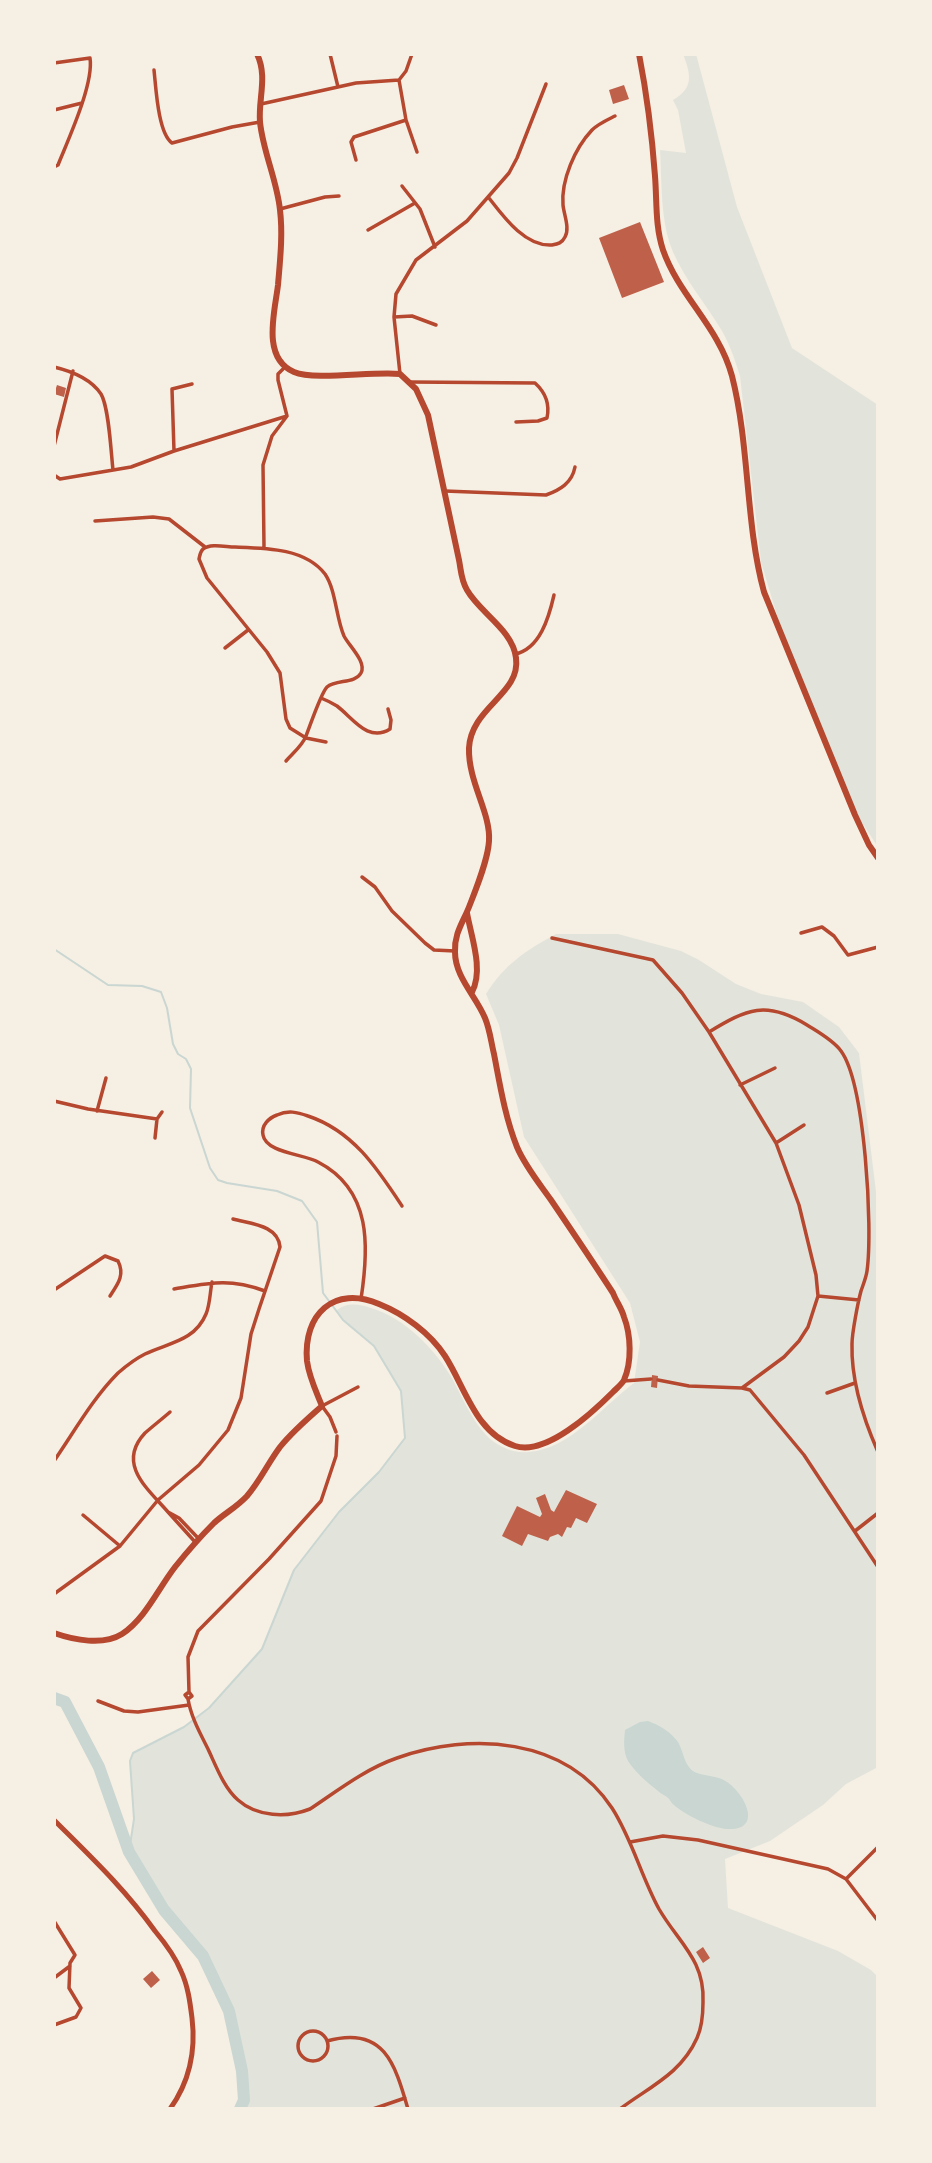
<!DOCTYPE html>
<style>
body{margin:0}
#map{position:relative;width:932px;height:2163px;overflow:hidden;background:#f6efe4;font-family:Inter,sans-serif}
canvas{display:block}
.frame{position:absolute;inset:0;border:56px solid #f6efe4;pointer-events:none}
</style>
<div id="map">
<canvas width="932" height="2163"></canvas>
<div class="frame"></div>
</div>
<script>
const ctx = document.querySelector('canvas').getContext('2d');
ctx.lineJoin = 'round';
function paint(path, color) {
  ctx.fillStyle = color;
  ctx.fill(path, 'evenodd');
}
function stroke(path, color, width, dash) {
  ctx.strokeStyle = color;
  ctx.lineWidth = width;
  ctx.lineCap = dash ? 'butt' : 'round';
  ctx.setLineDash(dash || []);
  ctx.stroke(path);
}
const green = new Path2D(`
 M683 54H696L737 207 792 348 878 405V847L857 815 782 632 761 562 740 376C735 360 730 345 722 331 706 304 685 280 673 252 660 221 662 183 660 150L686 153 678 110 673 100C694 88 691 75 683 54Z
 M556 934H618L681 951 699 960 736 984 761 994 803 1002 839 1027 859 1053 878 1208V1767L846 1784 823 1805 770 1841 725 1859 728 1908 838 1951 871 1970 878 1977V2109H240L244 2100 242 2071 229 2010 203 1956 164 1910 129 1852 134 1819 130 1761 133 1753 184 1727 209 1709 262 1649 294 1570 339 1512 379 1472 405 1438 401 1390 374 1346 343 1320 336 1311C346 1302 359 1304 371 1308 405 1318 436 1350 453 1380 463 1399 472 1420 486 1435 496 1446 514 1454 529 1452 570 1449 603 1406 634 1383L640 1342 630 1303 524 1137 499 1025 486 994C505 964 525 951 556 934Z`);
const water = new Path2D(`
 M648 1721C659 1725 671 1732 678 1742 684 1752 684 1768 697 1773 708 1777 717 1775 727 1782 745 1794 764 1831 727 1829 712 1828 685 1815 674 1805 671 1803 670 1799 667 1797 665 1795 661 1794 658 1791 648 1783 635 1772 628 1761 623 1751 624 1741 625 1730L640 1722Z`);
const stream = new Path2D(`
 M54 949 108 985 142 986 161 992 167 1008 173 1044 178 1054 186 1059 191 1069 190 1108 210 1168 218 1180 227 1183 277 1191 302 1201 317 1222 323 1293 329 1301
 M129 1852 134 1819 130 1761 133 1753 184 1727 209 1708 262 1649 294 1570 339 1512 379 1472 405 1438 401 1391 374 1346 343 1320 332 1305`);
const river = new Path2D(`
 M54 1698 65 1702 99 1767 129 1852 164 1910 203 1956 229 2011 242 2071 244 2100 240 2109`);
const building = new Path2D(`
 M624 85 629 99 613 104 609 90Z
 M640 222 664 282 622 298 599 238Z
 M57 385 66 388 64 397 54 394Z
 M652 1375 658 1376 657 1388 651 1387Z
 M566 1490 597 1504 587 1523 576 1518 571 1528 567 1527 562 1537 558 1534 550 1537 548 1541 528 1534 522 1546 502 1536 517 1506 540 1517 542 1514 536 1498 545 1494 551 1510 554 1512Z
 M703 1947 710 1958 703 1963 696 1952Z
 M152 1971 160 1980 151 1988 143 1979Z`);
const minor = new Path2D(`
 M330 54 338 87
 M54 63 90 58C94 84 68 140 58 165L54 167
 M154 70C156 88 158 133 172 143L232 127 260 122
 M399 80 406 120 417 152
 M399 80 406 71 412 54
 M261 104 356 83 399 80
 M54 110 82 103
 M356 160 351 142 354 137 406 120
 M402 186 420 209 435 247
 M489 198C503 216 525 247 552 245 558 244 562 243 565 237 570 228 564 215 563 205 561 180 575 148 592 130 598 124 607 120 615 116
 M280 209 325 197 339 196
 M368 230 415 203
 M394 317 412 316 436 325
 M54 367C71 371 91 379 101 394 109 407 111 453 113 470
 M400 374 394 317 396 294 416 260 467 221 509 173 517 158 546 84
 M410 382 535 383C546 393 550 404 547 418L538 421 516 422
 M54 446 73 371
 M174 451 172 389 192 384
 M54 475 60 479 131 467 174 451 287 416
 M445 491 546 495C560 490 572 483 575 467
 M95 521 153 517 169 519 205 547
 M264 547 263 465 272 436 287 416 278 380V374L285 367
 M225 648 248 630
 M515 654C540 649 549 617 554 595
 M321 698C326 700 332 703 337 706 353 718 368 743 390 729L391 720 388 709
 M286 761C292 754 303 745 306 736 310 726 321 693 327 687 336 679 355 684 361 673 367 662 349 646 344 636 336 618 336 590 325 574 305 548 265 548 235 547 226 547 211 543 203 549 200 552 200 555 199 559L207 578 267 652 280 673 286 719 290 728 306 738 326 742
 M878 865V874
 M362 877 375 887 392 911 425 943 434 950 455 951
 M801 933 822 927 834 936 848 955 878 947
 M552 938 653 960 682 993 709 1032 776 1143 799 1205 816 1275 818 1296 808 1327 799 1341 784 1357 742 1388
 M709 1032C747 1009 766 1000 807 1025 818 1032 833 1040 841 1051 865 1084 873 1228 867 1271 866 1278 863 1285 861 1291 858 1302 852 1333 852 1344 851 1381 863 1418 878 1452
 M740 1085 775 1068
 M54 1101 88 1109 157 1119
 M97 1111 106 1078
 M155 1138 157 1119 162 1112
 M776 1143 804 1125
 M174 1289C210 1283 229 1278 265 1291
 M54 1290 105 1256 118 1261C125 1275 118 1284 110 1296
 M818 1296 859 1300
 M361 1299C369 1247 372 1190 318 1162 304 1154 266 1153 263 1135 261 1125 269 1118 277 1115 288 1110 297 1112 308 1116 353 1131 377 1168 402 1206
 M658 1380 689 1386 742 1388 750 1390 804 1455 878 1567
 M624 1381 651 1379
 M827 1393 855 1383
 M336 1432 330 1417 322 1406 358 1387
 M54 1461C74 1432 93 1398 118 1373 126 1366 135 1359 145 1354 168 1343 195 1341 206 1314 210 1305 210 1292 212 1282
 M168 1512C148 1489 116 1464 145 1433 153 1426 162 1419 170 1412
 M83 1515 120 1546
 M855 1531 878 1513
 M196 1543 168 1512 179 1518 198 1538
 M54 1594 120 1546 158 1500 199 1465 228 1430 241 1398 251 1334 259 1309 280 1247C278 1225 251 1224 233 1219
 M189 1692 188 1657 198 1631 269 1559 321 1501 336 1456 337 1436
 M189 1692 192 1696 188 1699 185 1695Z
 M188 1699C191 1717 200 1733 208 1749 216 1766 224 1788 238 1800 257 1817 287 1818 310 1809 337 1791 365 1769 397 1758 471 1732 565 1737 612 1808 632 1839 641 1876 659 1909 678 1942 705 1960 703 2002 703 2014 702 2027 697 2038 681 2074 649 2087 620 2109
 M98 1701 124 1711 138 1712 189 1705
 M630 1842 663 1836 698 1840 828 1869 846 1879 878 1921
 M846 1879 878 1847
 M54 1921 75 1955 70 1963 69 1988 81 2008 76 2017 54 2025
 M54 1978 70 1966
 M298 2046a15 15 0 1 1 30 0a15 15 0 1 1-30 0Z
 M327 2041C384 2025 395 2064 408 2109
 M373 2109 405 2098`);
const secondary = new Path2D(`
 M54 1820C91 1857 124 1888 155 1931 165 1943 175 1956 181 1971 188 1986 190 2002 192 2018 196 2051 190 2081 170 2109`);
const primary = new Path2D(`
 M639 54C647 95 652 135 655 176 657 201 655 226 663 250 679 296 719 327 732 376 750 447 745 522 764 592L855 815 869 845 878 858
 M467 913C471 936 484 970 472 992
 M54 1633C74 1640 103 1646 122 1634 145 1619 158 1589 175 1567 187 1552 200 1537 214 1523 225 1513 237 1507 247 1496 260 1481 268 1463 280 1447 292 1432 307 1419 322 1406 316 1391 309 1377 307 1361 303 1314 334 1285 379 1304 404 1314 430 1333 445 1356 465 1387 476 1434 515 1446 546 1456 593 1412 613 1392 617 1388 622 1384 624 1380 632 1362 631 1335 624 1317 622 1309 616 1301 613 1293 593 1262 572 1231 551 1200 539 1183 525 1166 517 1147 505 1117 500 1085 494 1054 491 1042 490 1030 485 1018 476 996 455 977 455 952 454 934 463 922 469 907 476 889 488 860 489 841 491 813 468 782 469 748 471 707 521 694 516 658 513 630 480 613 467 590 461 580 461 570 459 560L428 415 416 389 400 374C373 371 315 381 294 372 261 358 275 311 278 285 280 261 283 235 280 210 277 180 263 152 260 122 258 99 268 77 257 54`);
paint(green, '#e2e4dc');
paint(water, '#c9d6d2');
stroke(stream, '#c9d6d2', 2);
stroke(river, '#c9d6d2', 12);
paint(building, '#bf614a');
stroke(minor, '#b5482f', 3.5);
stroke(secondary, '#b5482f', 5);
stroke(primary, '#b5482f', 6);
</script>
